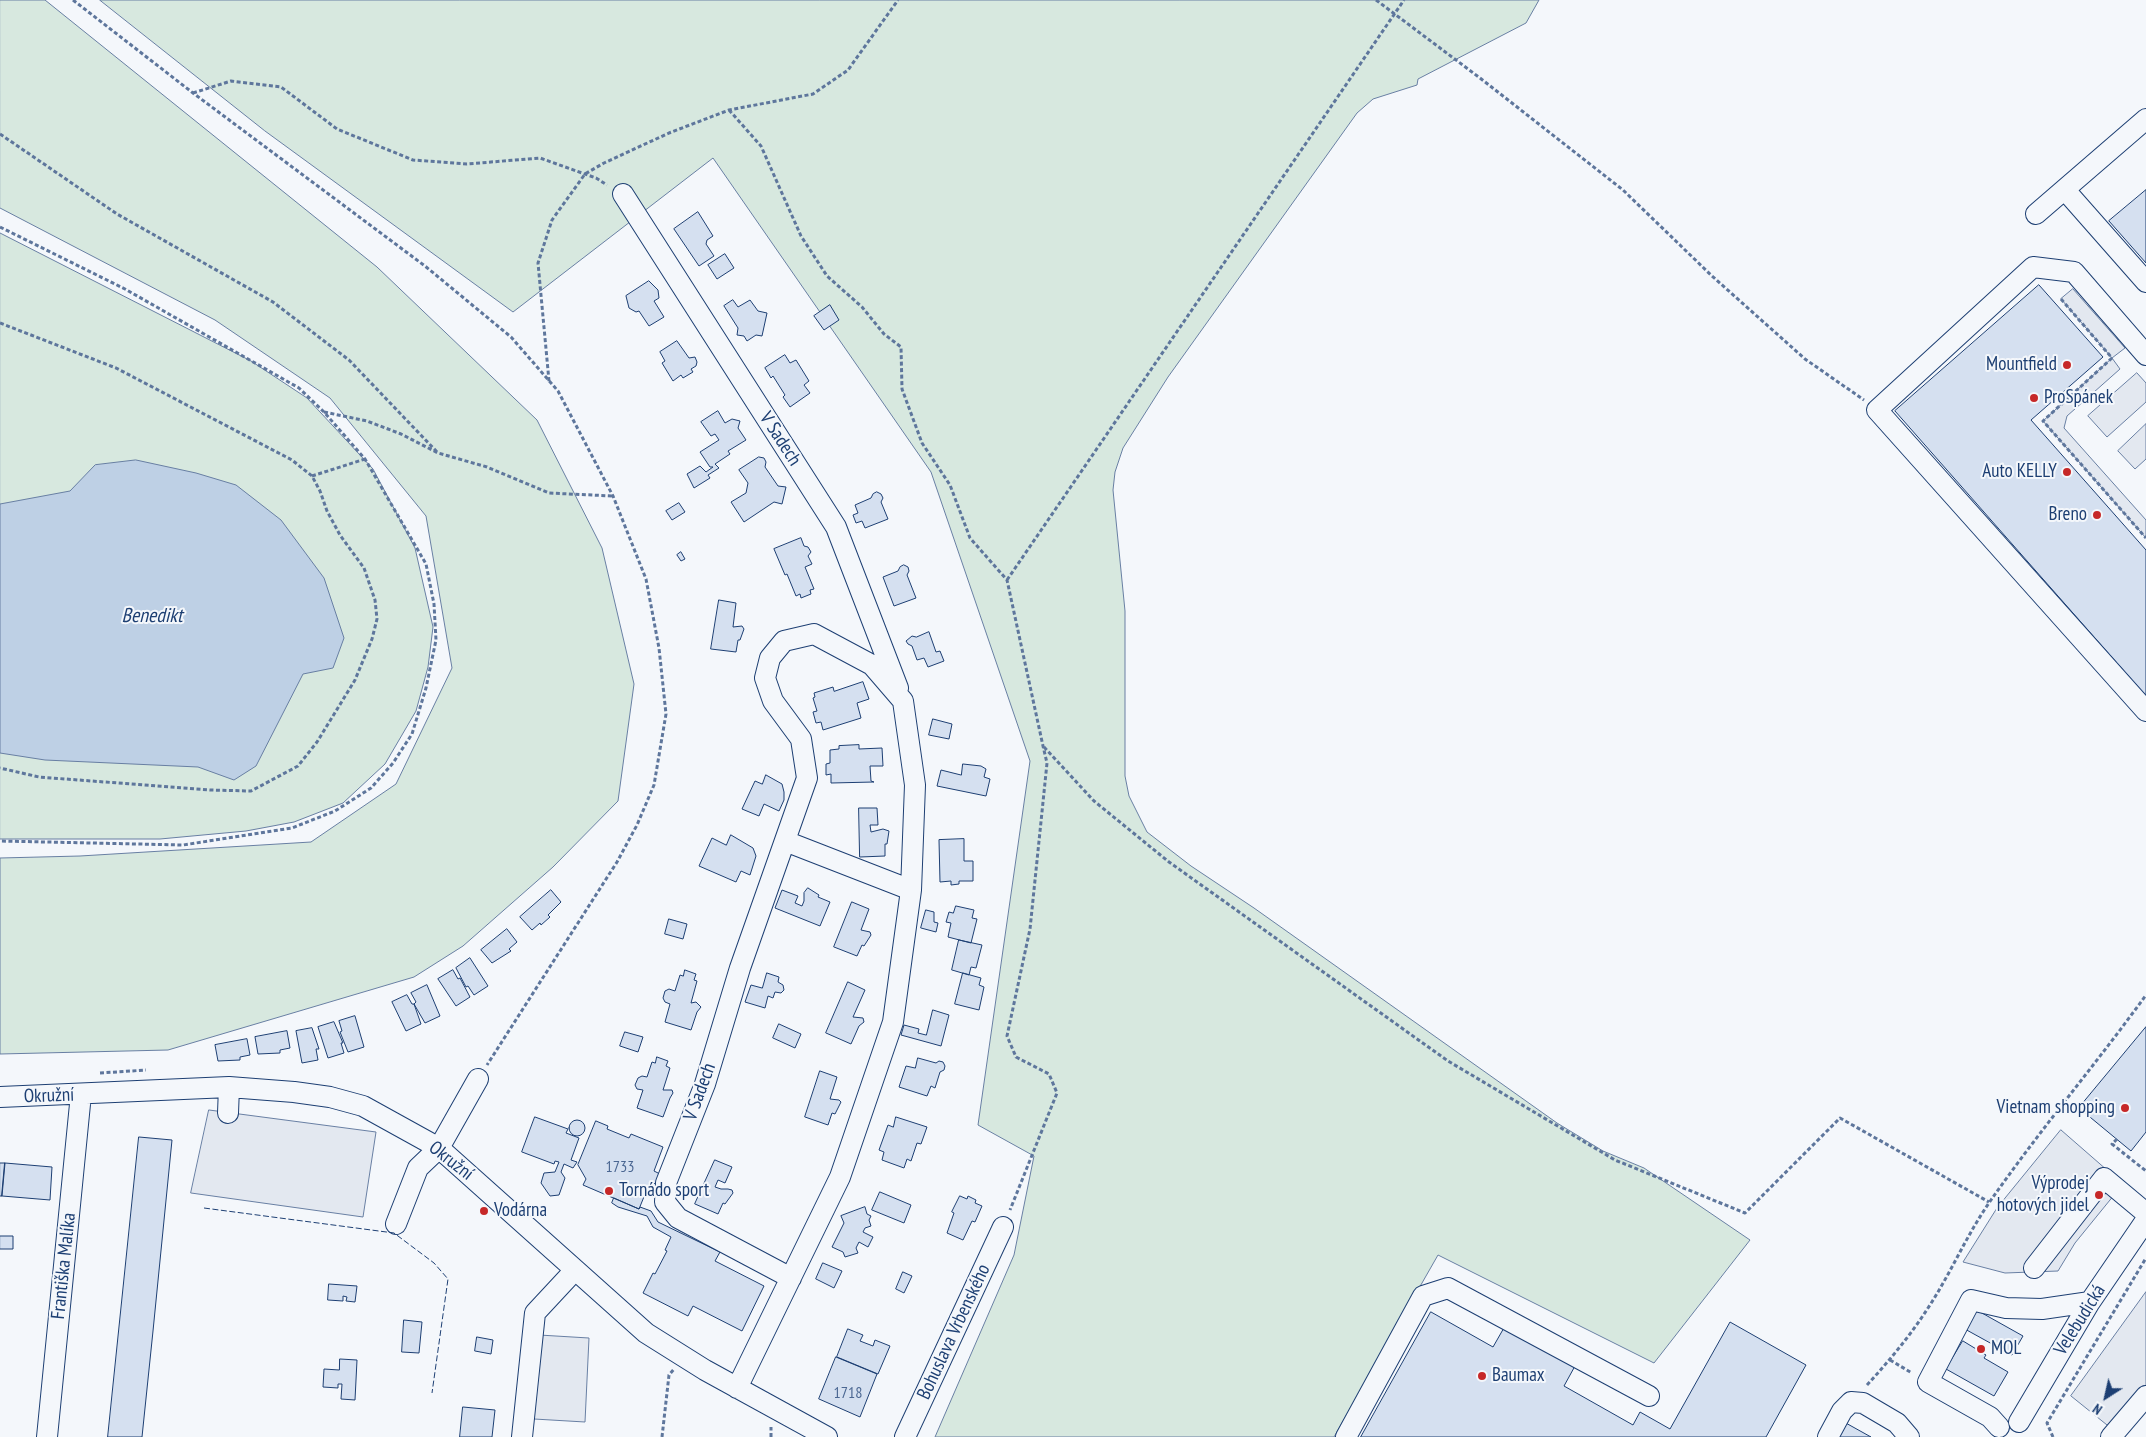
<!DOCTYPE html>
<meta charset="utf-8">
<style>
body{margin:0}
#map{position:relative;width:2146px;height:1437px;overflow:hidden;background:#f4f7fb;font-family:"PT Sans Narrow",sans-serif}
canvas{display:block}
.north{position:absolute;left:2081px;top:1372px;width:50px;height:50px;-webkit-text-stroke:4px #f4f7fb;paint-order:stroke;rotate:215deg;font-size:14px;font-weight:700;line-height:20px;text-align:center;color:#1d3f73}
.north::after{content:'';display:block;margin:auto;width:18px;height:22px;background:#1d3f73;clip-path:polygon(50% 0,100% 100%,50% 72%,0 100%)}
</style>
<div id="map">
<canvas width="2146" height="1437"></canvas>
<div class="north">N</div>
</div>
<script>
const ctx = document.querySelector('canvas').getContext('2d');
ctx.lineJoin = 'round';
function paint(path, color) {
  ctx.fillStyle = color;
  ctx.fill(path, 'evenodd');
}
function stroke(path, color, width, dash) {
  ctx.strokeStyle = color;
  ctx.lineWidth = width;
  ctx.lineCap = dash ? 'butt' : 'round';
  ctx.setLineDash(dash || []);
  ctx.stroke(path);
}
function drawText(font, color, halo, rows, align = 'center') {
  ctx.font = font + ' "PT Sans Narrow",sans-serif';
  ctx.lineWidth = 4;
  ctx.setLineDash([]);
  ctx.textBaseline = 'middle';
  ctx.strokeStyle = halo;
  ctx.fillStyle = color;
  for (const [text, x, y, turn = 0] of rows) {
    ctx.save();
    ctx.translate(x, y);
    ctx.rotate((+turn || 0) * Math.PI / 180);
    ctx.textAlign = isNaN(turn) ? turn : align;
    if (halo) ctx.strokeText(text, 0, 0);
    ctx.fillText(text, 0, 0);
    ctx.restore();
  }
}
const green = new Path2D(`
 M0 0H45L377 267 537 420 602 548 634 684 618 801 553 867 463 946 414 977 168 1050 0 1054V858L80 856 311 842 396 784 452 668 426 516 330 398 215 320 0 208Z
 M100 0H1539L1526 23 1418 79 1417 85 1373 99 1357 113 1168 377 1123 448 1115 472 1113 490 1125 611V776L1129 796 1147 832 1191 866 1254 908 1557 1123 1603 1151 1644 1168 1750 1240 1654 1363 1438 1255 1334 1437H935L1014 1255 1034 1156 978 1125 1030 761 931 472 713 158 513 312 265 131Z
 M0 233 251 361 307 398 373 469 415 548 433 627 428 667 416 711 385 764 343 803 294 822 246 831 160 839H0Z`);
const parking = new Path2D(`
 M2073 289 2125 348 2112 358 2120 369 2067 416 2064 428 2146 520V538L2043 421 2112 358 2061 299Z
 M2137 373 2146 383V402L2107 437 2088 416Z
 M2146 424V459L2135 469 2118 451Z
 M209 1110 376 1132 363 1217 191 1193Z
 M2061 1130 2123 1184 2075 1243 2058 1271 2005 1273 1963 1262 1997 1208Z
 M2146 1292V1388L2112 1429 2071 1396Z
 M539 1335 589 1338 585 1422 534 1419Z`);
const water = new Path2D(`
 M136 460 196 473 236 485 281 520 324 578 344 638 333 668 303 674 256 766 234 780 198 767 45 760 0 753V504L70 491 95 465Z`);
const building = new Path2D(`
 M2146 190V263L2109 221Z
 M698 212 713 236 707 240 706 244 714 256 699 266 674 229Z
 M725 254 734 268 717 279 708 265Z
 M649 281 658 290 659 298 654 301 664 317 649 326 639 311 636 312 629 308 626 296Z
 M2039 285 2103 357 2031 420 2146 550V696L1895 411Z
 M733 300 738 307 750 300 758 311 767 313 762 336 756 335 747 341 744 336 737 335 738 328 724 306Z
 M830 305 839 320 824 330 814 316Z
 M677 341 689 358 695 357 697 362 696 366 691 369 693 372 683 378 681 375 673 381 662 363 665 361 660 352Z
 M785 355 790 363 796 360 809 381 804 385 810 393 790 407 783 397 785 395 773 376 771 378 765 368Z
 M718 411 725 423 732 419 740 421 738 428 746 440 728 451 730 454 715 464 719 468 708 475 710 478 694 488 687 474 700 466 706 472 713 467H710L700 452 719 440 715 434 711 436 701 422Z
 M759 457 764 458 766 462 765 467 778 486 786 487 782 504 774 502 744 522 731 502 746 493 748 483 739 470Z
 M877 492 881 494 883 498 881 502 888 519 865 528 862 521 856 523 853 515 858 513 855 505 871 498 873 494Z
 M679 503 685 512 672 520 666 511Z
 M801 538 804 546 808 547 811 552 808 556 812 564 805 567 814 589 810 590 811 594 801 598 800 594 796 596 787 574 785 575 774 549Z
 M681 552 685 559 681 561 677 555Z
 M904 565 908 567 909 571 907 575 916 598 894 606 883 577 898 571 900 567Z
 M719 600 736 603 733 627 742 626 744 629 740 640H738L736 652 711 649Z
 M929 632 936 652 940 651 944 661 928 667 924 658 917 660 912 646 908 644 906 641 912 636 916 637Z
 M863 682 869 699 857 703 861 718 823 730 821 722 816 723 813 712 817 711 813 698 815 697 814 693 833 687 834 691Z
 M933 719 952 724 949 739 929 735Z
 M859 745V749L882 748 883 766H870L871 781 874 782 831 783V774L826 775V764L830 763V750L839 749V746Z
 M963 764 981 766 986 769 984 777 990 779 986 796 937 786 941 770 961 775Z
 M766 775 782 784 784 792V800L779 811 764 804 759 816 742 809 755 781 762 784Z
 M859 808H877L878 825H870L871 832 883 829 889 831 887 844H885V856L860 857Z
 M731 835 753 848 756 856 750 875 741 871 736 882 699 866 712 838 726 845Z
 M964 839V861H973V881H959V884L951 885V881L940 882 939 840Z
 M808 888 819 895 818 897 830 902 820 926 775 908 782 890 798 896 795 903 802 906 804 901V893Z
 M551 890 561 902 548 915 550 917 541 925 540 923 532 930 520 917Z
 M852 902 869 909 861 930 870 932 871 935 864 946 862 945 857 956 834 947Z
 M956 906 974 910 972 918 977 919 971 943 948 937 951 923 946 922 949 912 953 913Z
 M926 910 934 912V922L938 923 936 932 921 928Z
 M669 919 687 924 683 939 665 934Z
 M507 929 517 942 509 949 511 951 492 963 481 950Z
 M959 940 982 945 976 968 971 967 969 975 952 970Z
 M470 958 488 986 474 995 468 986 466 987 456 968Z
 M453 970 458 979 460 978 470 997 456 1006 438 979Z
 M685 970 696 974 694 980 697 981 691 1003 696 1002 701 1007 697 1012 691 1030 665 1022 670 1004 665 1002 663 998 665 991 669 989 675 991 680 975 683 976Z
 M767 973 779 977 778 982 783 985 784 990 781 993 775 992 773 998 768 996 765 1008 745 1002 751 985 762 988Z
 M963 973 981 978 979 985 984 987 979 1010 955 1004Z
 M848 982 865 990 853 1017 863 1018 864 1022 859 1026 851 1044 826 1033Z
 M427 985 440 1016 425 1023 414 1004 416 1002 411 993Z
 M407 995 412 1004H414L421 1024 406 1031 392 1002Z
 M933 1010 949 1015 941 1046 901 1035 904 1025 919 1029 918 1033 926 1035Z
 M355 1016 364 1047 348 1052 340 1032 342 1031 339 1021Z
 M334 1022 343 1043H341L344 1053 328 1058 318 1027Z
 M779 1024 801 1034 795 1048 773 1038Z
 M2146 1027V1132L2131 1151 2079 1108Z
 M312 1028 319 1049H316L318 1060 302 1063 296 1031Z
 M287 1031 290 1048 280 1050V1053L258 1054 255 1037Z
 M625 1032 643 1037 638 1052 620 1046Z
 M247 1039 250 1055 240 1057V1060L218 1061 215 1045Z
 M657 1057 668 1061 666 1066 670 1068 663 1090H672L673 1093 670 1098 663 1117 637 1108 643 1090 637 1089 635 1085 638 1078 642 1076 647 1077 652 1062 655 1063Z
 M918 1058 936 1063 939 1061 943 1062 945 1066 944 1070 940 1072 935 1088 931 1086 927 1096 899 1087 906 1066 915 1068Z
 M820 1071 837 1077 830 1099 839 1100 841 1102 835 1114 832 1113 828 1125 805 1117Z
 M535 1117 568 1129 566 1133 579 1138 571 1160 577 1162 573 1168 564 1164 561 1172 565 1178 559 1195 550 1196 541 1183 544 1173 555 1172 559 1162 555 1161 554 1164 522 1152Z
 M896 1117 927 1127 921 1144 917 1143 911 1161 907 1159 904 1168 882 1160 884 1152 879 1150 888 1125 893 1127Z
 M569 1128a8 8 0 1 1 16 0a8 8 0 1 1-16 0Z
 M596 1121 608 1126 607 1129 629 1138 631 1134 663 1147 654 1171 660 1174 656 1184 650 1182 639 1209 583 1185 586 1179 578 1165Z
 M139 1137 172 1140 153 1331 142 1437H108Z
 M715 1160 732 1167 725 1183 718 1180 715 1187 721 1189H728L732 1190 733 1193 725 1204 723 1203 718 1214 695 1204Z
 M0 1163H5L2 1196H0Z
 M5 1163 52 1167 50 1200 2 1196Z
 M880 1192 911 1205 904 1223 872 1210Z
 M960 1196 967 1199 968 1196 976 1200 975 1203 982 1206 975 1222 972 1221 963 1240 947 1233 954 1213 952 1212Z
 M614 1198 639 1209 640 1207 651 1211 658 1222 720 1252 715 1261 764 1286 742 1331 693 1306 688 1316 643 1293 653 1273 655 1274 667 1251 665 1250 671 1237 653 1227 647 1216 618 1207 612 1203Z
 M865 1207 867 1214 871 1216 869 1220 871 1226 865 1228 863 1232 873 1237 868 1247 859 1242 856 1248 858 1253 845 1257 843 1252 832 1247 844 1223 841 1216Z
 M0 1236H13V1249H0Z
 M823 1263 842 1271 834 1288 816 1279Z
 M903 1272 912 1276 904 1293 896 1289Z
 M329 1284 357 1286 355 1302 346 1301 347 1297 343 1296V1301L328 1300Z
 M1973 1308 2023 1336 2012 1355 1963 1328Z
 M1431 1312 1493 1347 1505 1326 1575 1366 1564 1386 1633 1425 1640 1412 1670 1429 1730 1322 1806 1365 1766 1437H1361Z
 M404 1320 422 1322 419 1353 402 1352Z
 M848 1329 863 1335 860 1341 873 1346 875 1340 890 1346 878 1374 837 1357Z
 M477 1337 493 1340 491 1354 475 1351Z
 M1963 1341 1986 1355 1984 1358 2008 1372 1994 1396 1946 1369Z
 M836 1357 877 1374 860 1417 819 1399Z
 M340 1359 357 1360 355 1400 341 1399 342 1384H338V1388L323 1387 324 1369 339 1370Z
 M463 1407 495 1410 492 1437H460Z
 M1844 1422 1871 1437H1833Z`);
const path = new Path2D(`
 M73 0 193 93 425 266 511 337 558 391 613 496 646 579 659 648 666 714 654 785 637 825 617 862 487 1065
 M1376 0 1480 78 1623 190 1712 276 1805 359 1864 400
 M193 93 231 81 281 87 337 129 413 160 467 164 540 158 596 178 607 185
 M729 110 761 146 801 236 827 276 862 307 884 334 901 347 902 389 922 443 950 485 970 538 1007 580 1043 746 1047 763 1030 929 1007 1036 1016 1057 1049 1074 1057 1093 1010 1210
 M0 134 117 214 273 302 349 360 438 453
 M0 227 125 289 299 388 324 412 365 459 426 564 434 604 436 640 426 688 412 734 393 763 371 788 335 811 292 828 183 845 0 841
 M2061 299 2112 358 2043 421 2146 538
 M0 323 116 368 292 460 312 476 320 491 327 511 340 535 364 568 375 600 377 619 372 639 355 680 317 742 298 766 251 791 210 790 39 777 0 768
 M549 381 538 263 552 220 585 174 604 163 669 133 729 110 813 94 848 70 898 0
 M324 412 367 421 401 434 438 453 487 467 549 493 612 496
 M312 476 365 459
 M1007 580 1404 0
 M1044 747 1094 801 1169 862 1448 1061 1615 1160 1745 1213 1840 1118 1989 1202
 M100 1073 146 1070
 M2117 1139 2112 1144 2146 1171
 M1890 1360 1912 1373
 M1867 1385C1889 1361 1910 1336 1928 1308 1951 1273 1967 1234 1991 1200 2040 1130 2096 1064 2146 995
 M662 1437 669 1375 674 1369
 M771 1437V1427
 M2053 1437 2047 1423 2146 1258`);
const minor = new Path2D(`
 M2065 190 2146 282
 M623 194 836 527 898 688
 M2036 214 2146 119
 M2146 355 2074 272 2033 267 1877 410 2146 711
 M785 841 911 890
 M0 1097 229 1087 294 1092 330 1097 363 1106 439 1148 646 1333 705 1370 827 1437
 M228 1113 229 1087
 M396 1224 418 1168 439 1148 478 1079
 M2034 1268 2104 1178 2146 1213
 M737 1388 840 1177 893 1022 911 890 915 785 903 701 872 665 814 634 784 641 770 658 765 678 773 701 801 739 807 778 740 968 705 1084 666 1183 665 1202 678 1218 791 1278
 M2019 1422 2090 1302 2146 1220
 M1999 1427 1990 1417 1928 1382 1971 1300 2006 1308 2042 1309 2090 1302
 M47 1437 81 1094
 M522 1437 535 1313 575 1270
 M905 1437 1003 1227
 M1346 1437 1423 1296 1448 1288 1649 1396
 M1828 1437 1842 1411 1851 1402 1863 1403 1897 1423 1909 1437
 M2111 1437 2146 1396`);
const fence = new Path2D(`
 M204 1208 394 1233 434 1263 448 1279 432 1393`);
const markers = [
 [2067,365,5,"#c62828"],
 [2034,398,5,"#c62828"],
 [2067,472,5,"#c62828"],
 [2097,515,5,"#c62828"],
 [2125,1108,5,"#c62828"],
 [609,1191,5,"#c62828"],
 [2099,1195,5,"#c62828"],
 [484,1211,5,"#c62828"],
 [1981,1349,5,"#c62828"],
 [1482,1376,5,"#c62828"]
];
const numberNames = [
 ["1733",620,1167],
 ["1718",848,1393]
];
const poiNames = [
 ["Mountfield",2057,365],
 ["ProSpánek",2044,398,"left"],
 ["Auto KELLY",2057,472],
 ["Breno",2087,515],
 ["Vietnam shopping",2115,1108],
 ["Výprodej",2089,1184],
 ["hotových jidel",2089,1206],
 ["Tornádo sport",619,1191,"left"],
 ["Vodárna",494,1211,"left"],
 ["MOL",1991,1349,"left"],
 ["Baumax",1492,1376,"left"]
];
const streetNames = [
 ["V Sadech",780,439,57],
 ["V Sadech",700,1092,-70],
 ["Okružní",49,1096,-2],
 ["Okružní",451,1161,38],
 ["Františka Malíka",64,1266,-84],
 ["Velebudická",2080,1320,-58],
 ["Bohuslava Vrbenského",954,1332,-65]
];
const waterNames = [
 ["Benedikt",152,616]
];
paint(green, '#d7e8df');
stroke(green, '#687fa3', 1);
paint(parking, '#e3e8f0');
stroke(parking, '#687fa3', 1);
paint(water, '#bed0e5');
stroke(water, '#687fa3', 1);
paint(building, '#d5e0f0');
stroke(building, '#1d3f73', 1);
stroke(minor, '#1d3f73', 22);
stroke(path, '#5e769c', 3, [4, 2.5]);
stroke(minor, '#f4f7fb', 20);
stroke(fence, '#1d3f73', 1, [6, 2.5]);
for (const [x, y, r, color] of markers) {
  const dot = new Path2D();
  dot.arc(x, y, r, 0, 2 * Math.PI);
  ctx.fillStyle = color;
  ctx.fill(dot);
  stroke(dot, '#f4f7fb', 2);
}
drawText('16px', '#4b6792', null, numberNames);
drawText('19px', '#1d3f73', '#f4f7fb', poiNames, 'right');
drawText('19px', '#1d3f73', '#f4f7fb', streetNames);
drawText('italic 20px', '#1d3f73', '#f4f7fb', waterNames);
</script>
